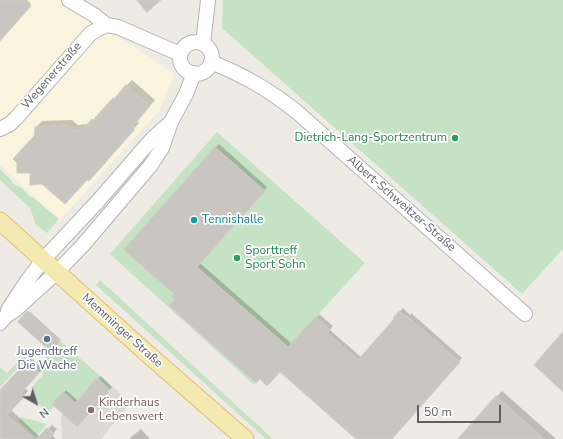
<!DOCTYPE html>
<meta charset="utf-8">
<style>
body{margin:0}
#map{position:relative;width:563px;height:439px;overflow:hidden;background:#eeebe5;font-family:"Nunito Sans",sans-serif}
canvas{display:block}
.north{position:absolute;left:16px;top:383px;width:40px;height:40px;-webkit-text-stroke:3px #fff;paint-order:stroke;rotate:141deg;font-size:11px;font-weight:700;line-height:16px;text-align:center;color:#5d6064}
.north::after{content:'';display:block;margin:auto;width:14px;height:18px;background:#5d6064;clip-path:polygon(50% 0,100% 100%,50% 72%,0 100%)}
.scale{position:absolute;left:417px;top:405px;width:84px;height:18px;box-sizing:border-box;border:2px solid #5d6064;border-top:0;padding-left:5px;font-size:12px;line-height:14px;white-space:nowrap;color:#5d6064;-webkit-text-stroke:3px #fff;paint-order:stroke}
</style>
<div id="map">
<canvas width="563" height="439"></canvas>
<div class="north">N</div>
<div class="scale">50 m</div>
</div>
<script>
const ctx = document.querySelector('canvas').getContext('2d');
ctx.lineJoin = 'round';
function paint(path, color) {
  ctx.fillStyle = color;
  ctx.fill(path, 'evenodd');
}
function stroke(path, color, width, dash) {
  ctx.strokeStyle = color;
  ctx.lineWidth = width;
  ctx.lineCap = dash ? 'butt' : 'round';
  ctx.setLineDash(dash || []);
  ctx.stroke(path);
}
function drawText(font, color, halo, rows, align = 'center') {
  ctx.font = font + ' "Nunito Sans",sans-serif';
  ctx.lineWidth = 3.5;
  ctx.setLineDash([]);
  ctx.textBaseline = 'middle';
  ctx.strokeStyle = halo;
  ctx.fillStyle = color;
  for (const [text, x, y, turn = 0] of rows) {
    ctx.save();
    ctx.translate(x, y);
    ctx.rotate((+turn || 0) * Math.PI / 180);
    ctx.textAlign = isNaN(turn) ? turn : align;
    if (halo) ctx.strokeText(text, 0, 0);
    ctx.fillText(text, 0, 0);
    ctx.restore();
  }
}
const commercial = new Path2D(`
 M0 0H63L175 74 159 111 59 221 0 165Z`);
const education = new Path2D(`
 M97 378 111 390 113 387 128 401V406L101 439H62L61 417 63 414 52 404 63 392Z`);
const green = new Path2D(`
 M223 0H563V249L522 294 222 28Z
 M217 132 365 263 254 385 110 254Z
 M0 169 10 179 14 185C20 186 25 190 28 196L34 198 59 219 47 233 36 225 30 208 0 180Z
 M100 280 273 439H266L96 285Z
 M60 341 113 387 110 390 97 378 75 403 63 392 52 404 54 406 49 413 32 398V387L44 374 37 367Z
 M24 355 27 358 0 387V367L7 373Z
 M21 417 47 424 36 437 18 421Z`);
const shadow = new Path2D(`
 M0 0H27L31 4 0 39Z
 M132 80 155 100 137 121 139 123 94 174 35 137 36 127 42 121 72 120 78 125 89 124Z
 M219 144 267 187 200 263 292 344 319 314 333 326 330 330 361 357 403 308 410 315 411 313 462 358 391 439H358L280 371 176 299 175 293 125 249Z
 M29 311 61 340 51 350 19 322Z
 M31 358 43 369 25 388 28 391 11 410 40 437 52 425 57 429 52 435 56 439H1L0 438V392Z
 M101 376 112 387 77 426 53 404 66 390 78 401Z
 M502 391 556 439H459Z
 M141 429 150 439H129Z`);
const building = new Path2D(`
 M0 0H24L31 6 0 41Z
 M137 0H161L147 12Z
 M126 85 150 106 132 127 135 129 89 181 87 180 65 204 42 184 30 185V173H17V163L13 159 34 136 35 127 66 125 72 131 83 129 92 119 93 120 113 98 114 99Z
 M215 147 265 191 197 267 288 347 315 317 330 330 327 333 358 360 394 319 393 318 399 311 406 317 407 316 460 362 392 439H356L280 372 267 386 260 379 256 383 169 306 175 299 171 296 174 294 124 250Z
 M27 311 60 341 51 352 18 322Z
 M563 332V392L534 365Z
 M27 362 39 373 21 393 25 396 7 415 34 439H0V390Z
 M97 378 110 390 77 427 52 404 63 392 75 403Z
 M496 396 522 419 544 439H458Z
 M47 428 54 434 49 439H37Z`);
const minor = new Path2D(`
 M69 0 94 15 106 25 118 27 180 54
 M180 58a16 16 0 1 1 32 0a16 16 0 1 1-32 0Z
 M203 44 208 0
 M211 62C245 76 268 89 297 112L525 314
 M0 129 10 124 17 117 91 33 106 25
 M8 310 27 281 43 260 99 200 152 139 171 122
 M0 323 6 316 15 310 57 272 83 245 151 165 162 148 171 122 186 94 194 73`);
const major = new Path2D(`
 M0 221 150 356 245 439`);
const markers = [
 [455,138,4,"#2e9e5b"],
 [194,220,4,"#0f9aa8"],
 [237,258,4,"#2e9e5b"],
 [47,339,4,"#5c6f8a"],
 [91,410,4,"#8d6e63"]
];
const streetNames = [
 ["Wegenerstraße",52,76,-49],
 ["Albert-Schweitzer-Straße",401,204,41],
 ["Memminger Straße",122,331,42]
];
const leisureNames = [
 ["Dietrich-Lang-Sportzentrum",447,138],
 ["Sporttreff",245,251,"left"],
 ["Sport Sohn",245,265,"left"]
];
const cultureNames = [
 ["Tennishalle",202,220]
];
const serviceNames = [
 ["Jugendtreff",47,352],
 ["Die Wache",47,366]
];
const educationNames = [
 ["Kinderhaus",99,403],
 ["Lebenswert",99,417]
];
paint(commercial, '#faf3de');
paint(education, '#dddad4');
paint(green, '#c6e2c5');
paint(shadow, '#0003');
paint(building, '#c9c6c2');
stroke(building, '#d2cdc4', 1);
stroke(minor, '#b2b5b8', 16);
stroke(major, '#e1bc6b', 19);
stroke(minor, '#fff', 14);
stroke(major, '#f5e9b2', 17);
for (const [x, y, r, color] of markers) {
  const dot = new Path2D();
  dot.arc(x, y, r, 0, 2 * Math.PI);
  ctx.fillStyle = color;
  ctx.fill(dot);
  stroke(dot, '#fff', 1.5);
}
drawText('12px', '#5d6064', '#fff', streetNames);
drawText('12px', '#27864d', '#fff', leisureNames, 'right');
drawText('12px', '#0d838f', '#fff', cultureNames, 'left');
drawText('12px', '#4e5e75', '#fff', serviceNames);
drawText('12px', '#785e54', '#fff', educationNames, 'left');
</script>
